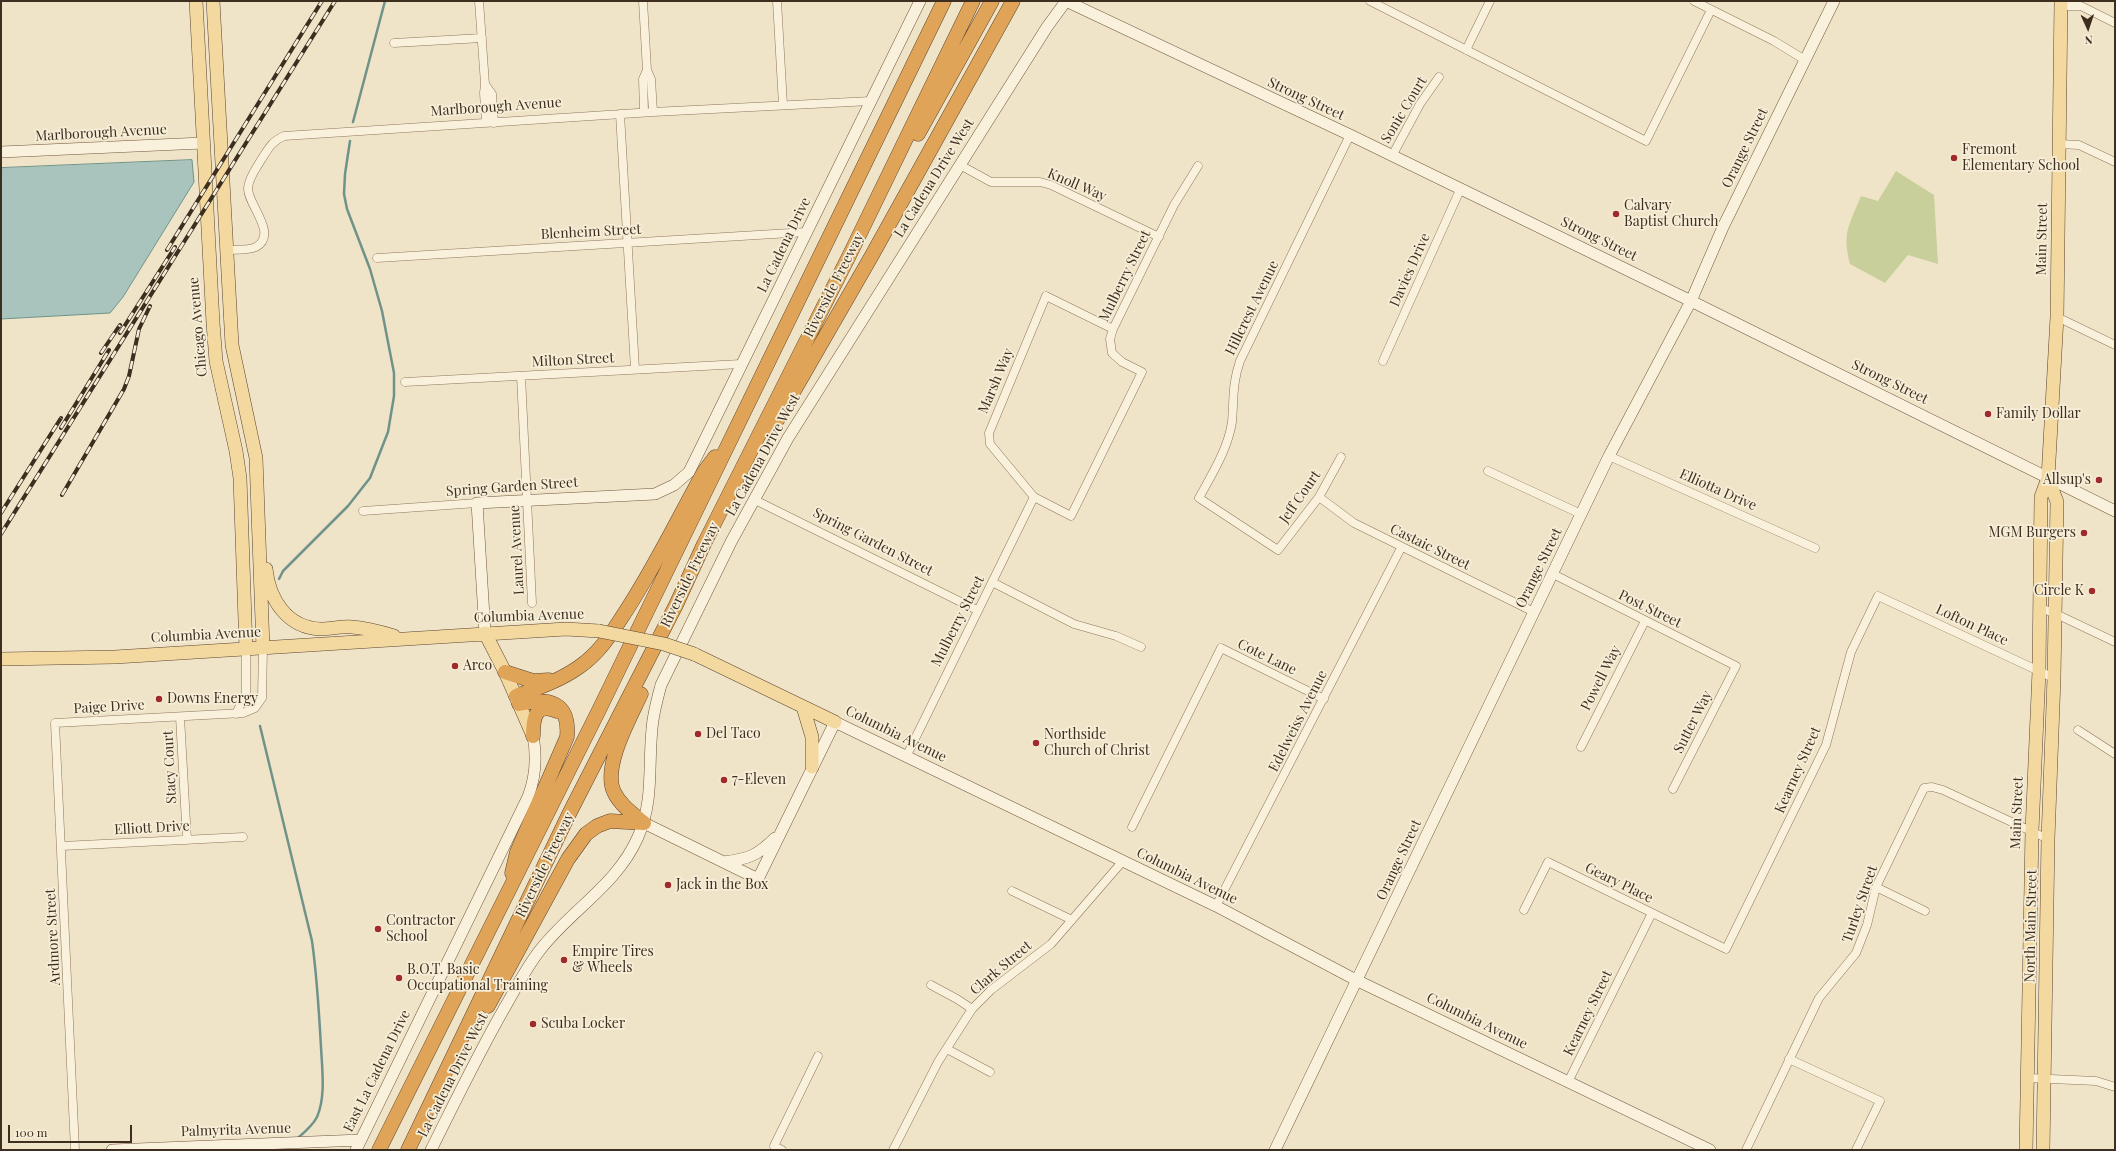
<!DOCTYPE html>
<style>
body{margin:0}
#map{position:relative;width:2116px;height:1151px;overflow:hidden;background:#f0e4c8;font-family:"Playfair Display",serif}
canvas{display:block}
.frame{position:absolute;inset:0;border:2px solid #3d2e20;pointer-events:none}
.north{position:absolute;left:2068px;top:8px;width:40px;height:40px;-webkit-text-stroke:3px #f7eed8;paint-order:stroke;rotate:177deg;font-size:11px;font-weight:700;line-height:16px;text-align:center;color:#3d2e20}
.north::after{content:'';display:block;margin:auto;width:14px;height:18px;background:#3d2e20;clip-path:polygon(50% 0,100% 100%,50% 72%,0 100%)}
.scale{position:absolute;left:8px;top:1125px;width:124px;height:18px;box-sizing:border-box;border:2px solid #3d2e20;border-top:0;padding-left:5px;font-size:12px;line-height:14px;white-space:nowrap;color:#3d2e20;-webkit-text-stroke:3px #f7eed8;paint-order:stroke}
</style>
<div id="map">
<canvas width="2116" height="1151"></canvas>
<div class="frame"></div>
<div class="north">N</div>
<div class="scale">100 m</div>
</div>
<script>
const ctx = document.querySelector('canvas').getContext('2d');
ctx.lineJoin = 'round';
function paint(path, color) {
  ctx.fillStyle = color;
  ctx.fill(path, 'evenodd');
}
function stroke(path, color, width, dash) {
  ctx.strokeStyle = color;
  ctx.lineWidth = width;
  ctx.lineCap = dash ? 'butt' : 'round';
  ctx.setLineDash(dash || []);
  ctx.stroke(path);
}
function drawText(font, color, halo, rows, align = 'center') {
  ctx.font = font + ' "Playfair Display",serif';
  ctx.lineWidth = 3.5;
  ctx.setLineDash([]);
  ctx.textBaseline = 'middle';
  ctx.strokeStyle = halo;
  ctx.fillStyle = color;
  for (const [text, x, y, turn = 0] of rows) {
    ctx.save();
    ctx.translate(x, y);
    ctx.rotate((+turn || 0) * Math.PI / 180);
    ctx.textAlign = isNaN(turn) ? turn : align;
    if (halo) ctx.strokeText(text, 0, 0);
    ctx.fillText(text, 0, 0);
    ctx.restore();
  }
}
const green = new Path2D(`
 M1896 171 1934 195 1938 264 1908 255 1885 283 1850 264C1842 233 1849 225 1861 196L1878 201Z`);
const water = new Path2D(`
 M192 160 194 182 123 297 110 313 1 319V168Z`);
const stream = new Path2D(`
 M353 122 385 1
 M279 579 283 571 348 506 370 478 388 432 394 396V373L382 311 370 269 347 209 344 194 345 174 350 141
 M260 726 312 941C317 976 319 1011 321 1047 322 1069 326 1096 317 1117 313 1125 306 1131 299 1137`);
const street = new Path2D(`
 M479 1 485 84 484 93 486 123
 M643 1 647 70 651 79 653 112
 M777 1 783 105
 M1370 1 1646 141 1711 10
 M1694 1 1774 41 1805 60
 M2061 6H2081L2115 23
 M394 43 482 38
 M1466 50 1490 1
 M485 84 492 94 494 123
 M644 112 643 79 647 70
 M620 114 635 369
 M2059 144 2079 145 2115 162
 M1392 156 1420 104 1439 77
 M960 165 991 182H1040L1051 185 1159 237
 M226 250C235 249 248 251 256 247 279 234 247 204 248 188 249 177 256 169 261 160 269 148 271 142 284 136L653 112 871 101
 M377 258 807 232
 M2057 317 2115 345
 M1113 329 1046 296 989 433 990 444 1034 497 1071 516 1142 372 1122 362 1112 353 1110 339 1113 329 1174 205 1198 166
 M1383 361 1460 190
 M521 376 532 603
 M405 382 741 364
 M1609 456 1815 548
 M1341 457 1319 497 1278 550 1199 498C1212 474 1228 449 1232 422 1234 399 1232 384 1240 361L1350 135
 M1488 471 1581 514
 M1319 497 1354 523 1534 612
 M755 500 977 610
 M363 511 477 503
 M1553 574 1736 666 1673 789
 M992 582 1074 624 1116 636 1141 647
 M2040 608 2054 613 2115 642
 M236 714 246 693V649
 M180 717 187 840
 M2078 730 2115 754
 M1581 747 1645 621
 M906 757 1034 497
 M1132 827 1221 648 1324 699
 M62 846 243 837
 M1876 887 1925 911
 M1012 891 1072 920
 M1216 906 1401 548
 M1524 910 1548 862 1726 949 1826 745 1851 652 1878 596 2054 678
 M931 985 957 999 972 1009
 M947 1049 990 1072
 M1789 1059 1880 1101 1856 1150
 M2028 1078 2096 1081 2115 1087
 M1568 1082 1652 913
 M75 1150 55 723 243 713 255 708 262 698 263 648
 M782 1150 774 1146 818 1056
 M893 1150 938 1062 972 1009 991 990 1051 944 1122 862
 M1746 1150 1819 998 1856 953 1867 925 1876 887 1924 788 1932 787 1943 790 2048 839`);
const secondary = new Path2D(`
 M1066 1 1350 135 1691 301 2115 511
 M1 152 203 143
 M485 633 477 503 655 494 674 485 689 472 920 1
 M644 823 758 879 835 722 1216 906 1358 981 1710 1150
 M723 862C748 859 757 856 775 838
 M112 1150 361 1140
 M356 1150 528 797C536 776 537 757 533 736
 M431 1150C455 1102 478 1054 505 1007 516 988 526 968 540 950 571 910 617 885 638 837 654 800 648 768 652 729 653 714 657 700 661 685L731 542 788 438 1047 27 1066 1
 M1275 1150 1609 456 1691 301 1723 227 1834 1`);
const primary = new Path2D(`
 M196 1 213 323 216 361 236 451 240 478 246 649
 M213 1 232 345 256 458 263 648
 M266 569C269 599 287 628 321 629 331 629 342 626 352 627 366 628 381 632 394 636
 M485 633 505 672 533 736
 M694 654 835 722
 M1 659 115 657 566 629 599 631
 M803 707 812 737V767
 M2026 1150 2032 831 2039 671 2041 497 2048 478 2057 317 2061 1
 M2043 1150 2048 839 2054 678 2057 502 2048 478`);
const highway = new Path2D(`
 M918 134 992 1
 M772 429 871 257 1013 1
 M505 672 533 681 549 680
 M641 694C630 718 602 767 614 792 620 805 633 814 644 823
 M516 696C538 688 559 681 579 667 598 654 610 636 622 617 653 571 677 520 704 472L715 457
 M533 736C533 718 535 702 557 711
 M512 873 517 852 567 737C570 702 549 697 519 704
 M488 1006 568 859 586 834 597 826 610 821 644 823
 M379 1150 599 710 944 1
 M408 1150 569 814 676 605 704 544 850 254 973 1`);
const rail = new Path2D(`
 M167 250 322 1
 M120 333 175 247
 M101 353 120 325
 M61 428 109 350
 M62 495 124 389 129 376 139 329 150 306
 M1 513 61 418
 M1 534 335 1`);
const primaryBridge = new Path2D(`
 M599 631 664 644 694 654`);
const markers = [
 [1954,158,4,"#9e2a2b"],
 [1616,214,4,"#9e2a2b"],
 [1988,414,4,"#9e2a2b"],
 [2099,480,4,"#9e2a2b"],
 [2084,533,4,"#9e2a2b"],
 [2092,591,4,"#9e2a2b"],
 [455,666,4,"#9e2a2b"],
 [159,699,4,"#9e2a2b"],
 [698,734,4,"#9e2a2b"],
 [1036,743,4,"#9e2a2b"],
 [724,780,4,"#9e2a2b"],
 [668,885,4,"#9e2a2b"],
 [378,929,4,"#9e2a2b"],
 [564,960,4,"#9e2a2b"],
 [399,978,4,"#9e2a2b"],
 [533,1024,4,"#9e2a2b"]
];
const streetNames = [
 ["Strong Street",1306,99,25],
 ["Marlborough Avenue",496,107,-4],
 ["Sonic Court",1404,110,-59],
 ["Marlborough Avenue",101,133,-3],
 ["Orange Street",1745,148,-64],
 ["La Cadena Drive West",934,178,-58],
 ["Knoll Way",1077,185,23],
 ["Blenheim Street",591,232,-3],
 ["Strong Street",1599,239,26],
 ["Main Street",2042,239,-89],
 ["La Cadena Drive",784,245,-64],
 ["Davies Drive",1410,270,-66],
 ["Mulberry Street",1125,276,-64],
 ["Riverside Freeway",834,285,-63],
 ["Hillcrest Avenue",1252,308,-64],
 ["Chicago Avenue",198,327,-95],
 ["Milton Street",573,360,-3],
 ["Marsh Way",996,381,-67],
 ["Strong Street",1890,382,26],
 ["La Cadena Drive West",763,455,-61],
 ["Spring Garden Street",512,487,-4],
 ["Elliotta Drive",1718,490,24],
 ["Jeff Court",1300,497,-55],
 ["Spring Garden Street",873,542,27],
 ["Castaic Street",1430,547,26],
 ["Laurel Avenue",517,550,-93],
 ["Orange Street",1539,568,-64],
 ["Riverside Freeway",690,575,-64],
 ["Post Street",1650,609,26],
 ["Columbia Avenue",529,616,-2],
 ["Mulberry Street",958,621,-63],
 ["Lofton Place",1972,625,25],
 ["Columbia Avenue",206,635,-3],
 ["Cote Lane",1267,657,26],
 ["Powell Way",1601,678,-63],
 ["Paige Drive",109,707,-3],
 ["Edelweiss Avenue",1298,721,-63],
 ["Sutter Way",1693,722,-63],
 ["Columbia Avenue",896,734,26],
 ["Stacy Court",170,767,-93],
 ["Kearney Street",1798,770,-66],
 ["Main Street",2017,813,-88],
 ["Elliott Drive",152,828,-3],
 ["Orange Street",1399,860,-65],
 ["Riverside Freeway",545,865,-64],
 ["Columbia Avenue",1187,876,26],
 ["Geary Place",1619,883,26],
 ["Turley Street",1860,904,-71],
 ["North Main Street",2031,926,-89],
 ["Ardmore Street",53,937,-93],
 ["Clark Street",1001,968,-40],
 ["Kearney Street",1588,1013,-64],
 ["Columbia Avenue",1477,1021,26],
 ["East La Cadena Drive",377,1071,-64],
 ["La Cadena Drive West",453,1075,-63],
 ["Palmyrita Avenue",236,1130,-2]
];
const poiNames = [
 ["Fremont",1962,150],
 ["Elementary School",1962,166],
 ["Calvary",1624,206],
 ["Baptist Church",1624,222],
 ["Family Dollar",1996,414],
 ["Allsup's",2091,480,"right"],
 ["MGM Burgers",2076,533,"right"],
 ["Circle K",2084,591,"right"],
 ["Arco",463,666],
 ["Downs Energy",167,699],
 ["Del Taco",706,734],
 ["Northside",1044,735],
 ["Church of Christ",1044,751],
 ["7-Eleven",732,780],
 ["Jack in the Box",676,885],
 ["Contractor",386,921],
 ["School",386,937],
 ["Empire Tires",572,952],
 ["& Wheels",572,968],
 ["B.O.T. Basic",407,970],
 ["Occupational Training",407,986],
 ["Scuba Locker",541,1024]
];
paint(green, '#c9cf9b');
paint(water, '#a9c4bc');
stroke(water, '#6f938a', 1);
stroke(stream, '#6f938a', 2.5);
stroke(street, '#8d765c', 9);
stroke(secondary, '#6f573f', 12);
stroke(primary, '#5b4430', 14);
stroke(highway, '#5b4430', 15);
stroke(street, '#faf1dc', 8);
stroke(secondary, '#faf1dc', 11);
stroke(primary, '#f3d9a0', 13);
stroke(highway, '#e0a458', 14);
stroke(rail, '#3d2e20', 4);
stroke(rail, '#f7eed8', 2.5, [8]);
stroke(primaryBridge, '#5b4430', 14, []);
stroke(primaryBridge, '#f3d9a0', 13);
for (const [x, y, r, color] of markers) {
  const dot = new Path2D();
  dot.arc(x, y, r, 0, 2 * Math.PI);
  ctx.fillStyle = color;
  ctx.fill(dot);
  stroke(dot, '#f7eed8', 1.5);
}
drawText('14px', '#3d2e20', '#f7eed8', streetNames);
drawText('14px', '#3d2e20', '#f7eed8', poiNames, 'left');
</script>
